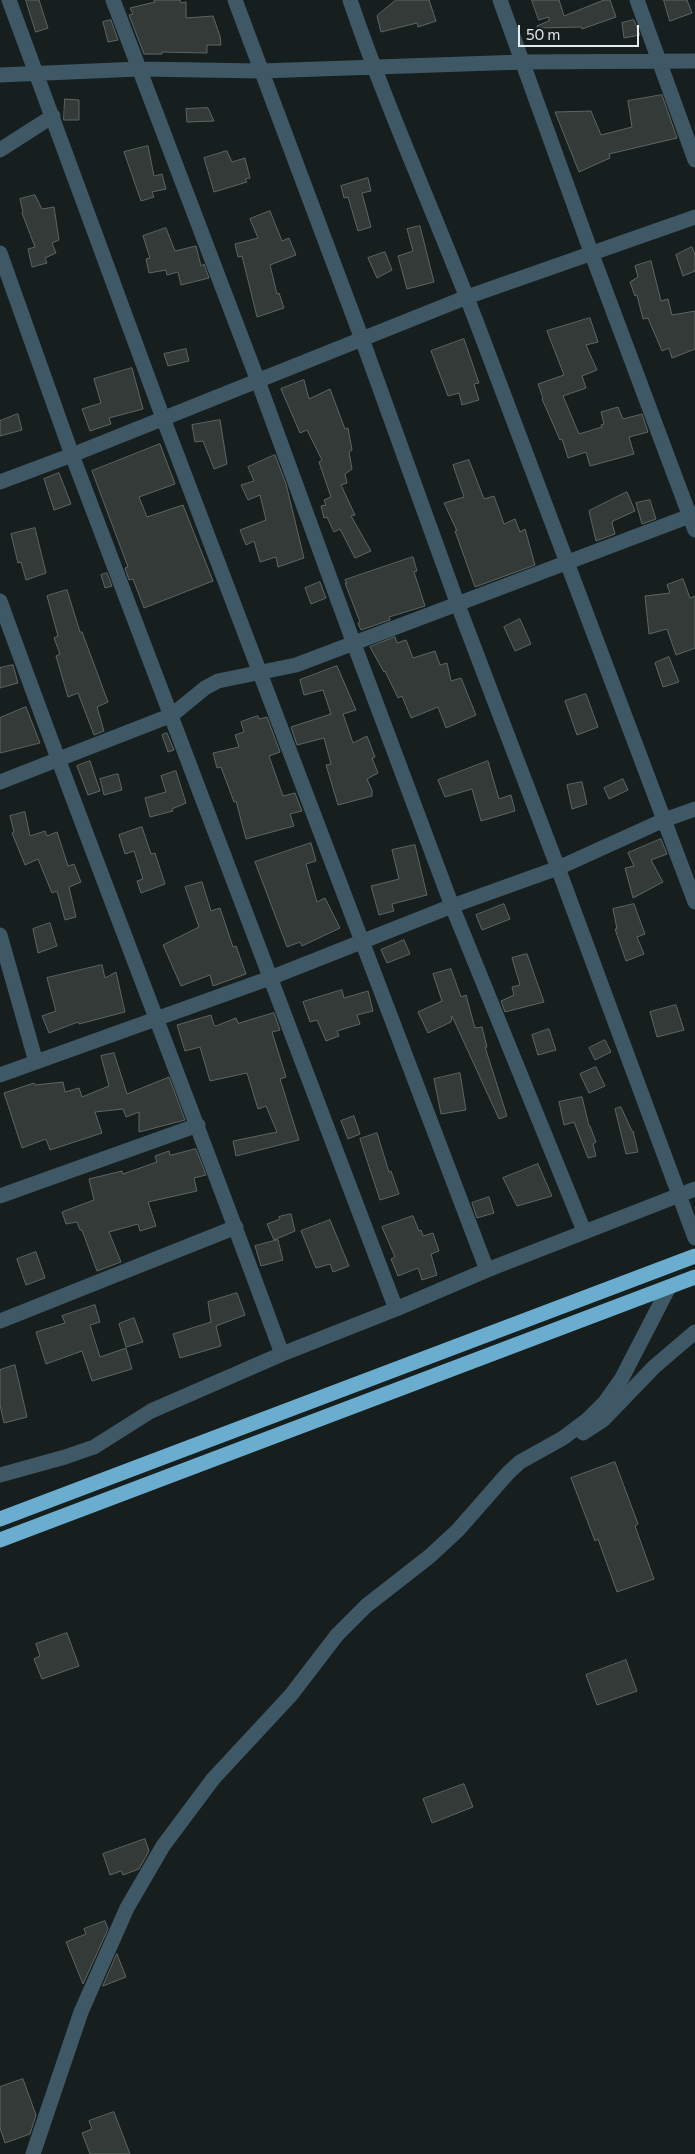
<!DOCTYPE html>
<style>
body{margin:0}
#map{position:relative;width:695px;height:2154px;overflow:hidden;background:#161e1e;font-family:Commissioner,sans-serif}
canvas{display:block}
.scale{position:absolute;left:518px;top:25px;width:121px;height:22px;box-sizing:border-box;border:2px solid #e6ebeb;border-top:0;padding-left:6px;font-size:15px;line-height:18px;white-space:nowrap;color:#e6ebeb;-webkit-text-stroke:4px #161e1e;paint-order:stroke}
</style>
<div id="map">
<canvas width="695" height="2154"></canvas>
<div class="scale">50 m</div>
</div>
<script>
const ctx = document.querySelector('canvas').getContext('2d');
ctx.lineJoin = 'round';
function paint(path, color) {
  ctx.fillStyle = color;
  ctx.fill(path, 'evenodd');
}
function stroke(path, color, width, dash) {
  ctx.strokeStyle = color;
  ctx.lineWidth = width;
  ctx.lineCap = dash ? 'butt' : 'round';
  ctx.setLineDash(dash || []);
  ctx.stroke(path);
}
const building = new Path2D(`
 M26 0H39L48 28 36 32Z
 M154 0H180L181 3 186 2V18L213 16 220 36 221 45H207V53L162 52V54H144L129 15 133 14 130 8 155 2Z
 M396 0H429L436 21 418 27 417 23 381 32 377 16Z
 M532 0H559L564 16 604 0H610L616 17 582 29V27L538 28 537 26 549 21V17L539 20Z
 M664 0H687L692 13 670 21Z
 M111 20 118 40 108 42 103 22Z
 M634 20 640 35 624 38 622 23Z
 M662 95 677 138 609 154 610 158 579 172 555 112 591 111 601 135 632 127 628 101Z
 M65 99 79 100V120H64Z
 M208 108 214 121 187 122 186 109Z
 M148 146 154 176 162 174 166 189 152 192 154 197 141 201 124 152Z
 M227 151 232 162 245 158 250 178 245 179 247 182 214 192 204 158Z
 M368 178 371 191 362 193 371 227 358 231 348 197 344 198 341 186Z
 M35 195 42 209 54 207 59 240 52 243 56 253 45 258 47 263 32 267 28 249 35 247 22 213 23 212 20 199Z
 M270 211 282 241 289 238 296 255 270 265 277 294 279 293 284 308 257 317 242 256 238 257 235 244 258 238 250 219Z
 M420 226 434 282 407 289 398 256 413 251 407 229Z
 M166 228 175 251 196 246 201 266 204 264 209 278 181 285 178 272 167 275 166 270 149 273 146 259 150 258 143 236Z
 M692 247 695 255V271L683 276 676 255Z
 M385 252 392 270 377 278 368 258Z
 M651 261 661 301 668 299 672 315 695 311V349L672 358 669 348 662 351 648 318 643 319 637 295 635 296 630 282 638 277 635 266Z
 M590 318 598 342 586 345 597 370 582 376 586 388 563 396 579 434 602 427 601 425 604 424 601 412 618 407 623 419 642 414 648 432 629 437 634 454 590 466 586 452 568 458 562 439 560 440 542 399 543 398 538 384 564 375 547 331Z
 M464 339 479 383 474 384 479 400 462 405 459 393 448 396 431 351Z
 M186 349 189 361 168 366 164 354Z
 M132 368 143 409 109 418 111 424 90 431 82 409 101 403 94 379Z
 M304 380 309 399 330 389 345 429 348 428 352 450 349 452 352 469 345 474 347 483 341 485 355 515 351 516 371 551 355 558 340 529 334 532 327 517 324 518 321 506 326 505 324 500 331 497 319 462 322 460 307 430 300 433 281 389Z
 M18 414 22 430 0 436V421Z
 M220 420 227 464 214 469 203 441 195 442 192 425Z
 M160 444 175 484 139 497 147 517 183 505 213 581 144 608 133 579 129 580 125 568 128 567 92 471Z
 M275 455 286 484 304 558 278 567 276 557 260 562 254 541 246 545 240 530 266 520 260 495 248 500 241 485 254 481 248 467Z
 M469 460 484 499 494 496 504 524 515 519 520 532 525 529 535 565 475 587 455 531H457L444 503 464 497 453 465Z
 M59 473 71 504 54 510 44 479Z
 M627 492 635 511 613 521 612 523 615 534 596 541 589 511Z
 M650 500 656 519 642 524 636 503Z
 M35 528 46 573 26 580 21 562 18 563 11 534Z
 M413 557 417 571 414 572 425 606 389 617 390 620 361 630 358 623 360 622 345 583H347L345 580Z
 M107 573 112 586 105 588 101 575Z
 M683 579 690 598 695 596V648L676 655 667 629 649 634 645 596 670 593 667 585Z
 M320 582 326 598 311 604 305 588Z
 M67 590 80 632H82L108 702 97 707 104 731 94 735 78 693 68 697 56 656 60 654 54 638 58 636 47 596Z
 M520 619 531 644 515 651 504 627Z
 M395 637 397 643 406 640 413 658 435 651 440 665 447 663 451 681 461 678 476 715 446 728 438 707 411 718 402 696 398 698 385 671 384 672 370 647Z
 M669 657 679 682 663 687 655 663Z
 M13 665 18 683 0 688V668Z
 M337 666 356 710 343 714 353 743 367 736 375 757 372 758 378 773 367 779 372 790V796L338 805 326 765 331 764 324 738 297 745 291 727 331 714 323 690 304 695 300 680Z
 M586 694 598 727 577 735 565 701Z
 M26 707 40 743 0 753V718Z
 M258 716 259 719 267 717 280 752 269 756 283 796 295 793 302 811 290 814 294 826 246 839 236 801 234 802 221 767 217 768 213 753 239 747 235 735 244 732 241 722Z
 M167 733 174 750 168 752 162 735Z
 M90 761 100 791 88 795 77 766Z
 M488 761 499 799 511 795 515 811 481 821 472 789 445 797 438 780Z
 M176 771 186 803 172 809 173 811 150 817 145 798 166 792 161 776Z
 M118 774 122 790 104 795 100 779Z
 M623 779 628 790 609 799 604 788Z
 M582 782 587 804 572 809 567 785Z
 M25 812 30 836 45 831 47 836 57 832 68 866 74 864 81 882 69 887 76 917 65 920 57 891 52 893 38 859 25 865 12 833 14 832 10 816Z
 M142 827 151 854 155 853 165 884 141 893 137 881 143 879 134 851 125 854 119 835Z
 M661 839 667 854 651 860 663 882 633 898 625 868 634 866 628 853Z
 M311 843 316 861 306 864 317 902 325 898 340 928 302 946 300 942 287 947 255 862Z
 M415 845 427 895 392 904 394 911 379 915 371 886 399 879 392 850Z
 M202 882 211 911 220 908 233 947 236 946 246 974 213 986 210 975 181 986 163 945 199 927 185 887Z
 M504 904 510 919 482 930 476 915Z
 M634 904 645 934 637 937 644 954 626 961 615 929H617L613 909Z
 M50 923 57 946 38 953 33 929Z
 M404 940 410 954 387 963 381 950Z
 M527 954 544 1002 505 1012 501 1001 514 995 512 987 520 985 512 958Z
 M102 965 105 978 116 972 125 1012 79 1024 78 1022 49 1033 42 1016 56 1011 47 978Z
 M451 969 461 997 466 995 475 1028 482 1027 487 1047H485L507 1116 499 1119 452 1016 451 1022 428 1033 418 1012 442 1001 433 974Z
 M342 990 344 998 368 991 373 1011 357 1015 360 1024 337 1031 339 1036 326 1041 317 1020 310 1022 303 1002Z
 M676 1005 684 1030 657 1037 650 1012Z
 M274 1013 280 1030 272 1032 286 1077 280 1079 299 1140 236 1156 233 1141 277 1132 266 1106 258 1109 247 1073 210 1081 200 1047 185 1051 177 1025 211 1015 214 1025 216 1026 236 1018 238 1023Z
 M549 1029 556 1050 538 1055 532 1035Z
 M605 1040 611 1052 595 1060 589 1048Z
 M114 1053 127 1094 169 1077 185 1120 139 1132V1112L126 1117 123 1109 95 1112 102 1133 50 1150 46 1139 22 1148 4 1093 34 1083 35 1085 63 1082 65 1092 79 1088 82 1097 109 1086 101 1056Z
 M596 1067 605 1086 589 1093 580 1074Z
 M460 1073 466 1110 441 1114 434 1079Z
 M582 1097 589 1126H590L596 1142 593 1144 596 1156 588 1158 574 1122 564 1125 559 1102Z
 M621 1107 632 1131H633L638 1152 626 1154 615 1109Z
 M354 1116 360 1134 348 1139 341 1121Z
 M377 1133 389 1172 391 1171 399 1194 380 1200 360 1139Z
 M196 1149 206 1175 194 1178 197 1191 148 1202 156 1226 140 1231 138 1224 109 1232 121 1262 97 1271 82 1230H80L77 1222 66 1224 62 1212 94 1200 89 1179 122 1171 123 1174 157 1162 155 1156 169 1151 170 1155Z
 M538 1164 552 1196 517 1206 503 1178Z
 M489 1197 494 1213 477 1218 472 1203Z
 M291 1214 295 1231 274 1240 267 1224 280 1219 279 1217Z
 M413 1216 419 1231 421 1230 423 1236 433 1233 439 1251 431 1254 437 1275 422 1280 418 1268 398 1276 391 1259 395 1257 382 1227Z
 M330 1220 349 1266 333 1272 330 1264 316 1268 301 1231Z
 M278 1240 283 1260 261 1266 255 1246Z
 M36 1252 45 1278 26 1285 17 1259Z
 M237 1293 245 1315 216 1326 221 1346 180 1358 173 1334 211 1322 208 1302Z
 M95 1305 100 1322 90 1325 100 1357 126 1348 132 1369 92 1381 82 1351 46 1364 36 1332 65 1323 62 1316Z
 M134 1318 143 1342 126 1347 119 1324Z
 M15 1365 27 1417 4 1423 0 1405V1370Z
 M615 1462 638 1524 635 1526 654 1579 617 1592 598 1539 595 1541 571 1478Z
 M67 1633 79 1666 42 1679 34 1659 40 1656 36 1644Z
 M626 1660 637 1691 597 1705 586 1675Z
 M464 1784 473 1807 432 1823 423 1799Z
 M145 1839 149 1851 139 1869 123 1875 121 1871 110 1875 103 1854Z
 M105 1921 108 1929 83 1984 66 1942 86 1934 84 1929Z
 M117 1954 126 1977 103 1986Z
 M23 2079 36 2115 30 2134 5 2143 0 2128V2087Z
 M114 2112 130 2154H90L82 2133 92 2129 89 2121Z`);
const minor = new Path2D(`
 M9 0 163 418 487 1270
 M113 0 258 381 354 644 452 906 584 1231
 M235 0 362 339 458 605 558 868 695 1238
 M350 0C387 109 435 214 476 321 550 514 622 708 695 902
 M500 0 591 252 695 530
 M637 0 695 160
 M0 75 139 69 261 71 522 62 695 61
 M0 150 53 116
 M0 253 72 455 396 1309
 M0 482 72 455 467 297 695 217
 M0 601C91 853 190 1102 282 1354
 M0 782 172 715 205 688 218 681 296 665 695 514
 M0 935 36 1062
 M0 1075 270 978 452 906 558 868 664 820 695 809
 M0 1196 198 1125
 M0 1321 236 1227
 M583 1433 603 1420 654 1367 695 1332
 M0 1475 65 1457 94 1447 151 1411 282 1354 396 1309 487 1270 695 1189
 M33 2154 81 2012 127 1908 163 1846 213 1779 291 1695 337 1635 366 1606 430 1556 458 1530 508 1473 520 1462 563 1438 587 1420 605 1402 622 1378 669 1287`);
const highway = new Path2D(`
 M0 1519 695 1256
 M0 1540 695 1277`);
paint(building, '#333a37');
stroke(building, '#5e6662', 1);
stroke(minor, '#3f5865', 15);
stroke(highway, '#6aadce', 15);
</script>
